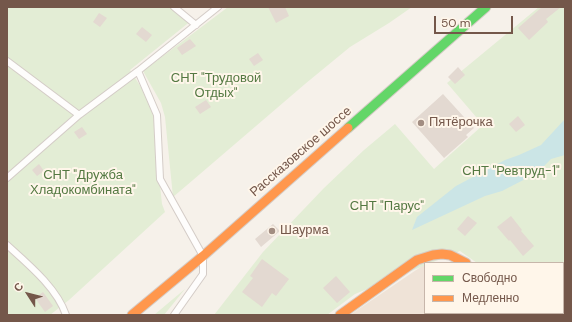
<!DOCTYPE html>
<meta charset="utf-8">
<style>
body{margin:0}
#map{position:relative;width:572px;height:322px;overflow:hidden;background:#f6f1ea;font-family:"DM Sans",sans-serif}
canvas{display:block}
.frame{position:absolute;inset:0;border:8px solid #74574a;pointer-events:none}
.legend{position:absolute;left:424px;top:262px;width:140px;height:52px;box-sizing:border-box;background:#fff6ea;border:1px solid #c7b6aa;margin:0;padding:5px 7px;list-style:none;font-size:12px;color:#74574a}
.legend li{display:flex;align-items:center;gap:8px;height:20px}
.legend b{width:20px;border:1px solid #c7b6aa}
.north{position:absolute;left:8px;top:274px;width:40px;height:40px;-webkit-text-stroke:3px #fff6ea;paint-order:stroke;rotate:306deg;font-size:11px;font-weight:700;line-height:16px;text-align:center;color:#74574a}
.north::after{content:'';display:block;margin:auto;width:14px;height:18px;background:#74574a;clip-path:polygon(50% 0,100% 100%,50% 72%,0 100%)}
.scale{position:absolute;left:434px;top:16px;width:79px;height:18px;box-sizing:border-box;border:2px solid #74574a;border-top:0;padding-left:5px;font-size:12px;line-height:14px;white-space:nowrap;color:#74574a;-webkit-text-stroke:3px #fff6ea;paint-order:stroke}
</style>
<div id="map">
<canvas width="572" height="322"></canvas>
<div class="frame"></div>
<ul class="legend">
<li><b style="height:5px;background:#63d668"></b>Свободно</li>
<li><b style="height:5px;background:#ff974d"></b>Медленно</li>
</ul>
<div class="north">С</div>
<div class="scale">50 m</div>
</div>
<script>
const ctx = document.querySelector('canvas').getContext('2d');
ctx.lineJoin = 'round';
function paint(path, color) {
  ctx.fillStyle = color;
  ctx.fill(path, 'evenodd');
}
function stroke(path, color, width, dash) {
  ctx.strokeStyle = color;
  ctx.lineWidth = width;
  ctx.lineCap = dash ? 'butt' : 'round';
  ctx.setLineDash(dash || []);
  ctx.stroke(path);
}
function drawText(font, color, halo, rows, align = 'center') {
  ctx.font = font + ' "DM Sans",sans-serif';
  ctx.lineWidth = 4;
  ctx.setLineDash([]);
  ctx.textBaseline = 'middle';
  ctx.strokeStyle = halo;
  ctx.fillStyle = color;
  for (const [text, x, y, turn = 0] of rows) {
    ctx.save();
    ctx.translate(x, y);
    ctx.rotate((+turn || 0) * Math.PI / 180);
    ctx.textAlign = isNaN(turn) ? turn : align;
    if (halo) ctx.strokeText(text, 0, 0);
    ctx.fillText(text, 0, 0);
    ctx.restore();
  }
}
const residential = new Path2D(`
 M425 264V313H563V304H565V315H350Z`);
const green = new Path2D(`
 M7 7H175L192 20 130 70 155 109 156 148 162 204 165 212 69 300 50 315H7Z
 M228 7H412L389 23 350 47 305 84 193 180 173 197 165 117 161 103 143 71Z
 M539 7H565V293H563V263H477L460 251 355 294 327 315H214L263 252 324 188 364 150 395 124 434 169 483 125 447 83Z
 M185 289 164 315H154Z`);
const water = new Path2D(`
 M565 119V155L551 159 537 173 502 191 485 196 412 230 417 217 456 186 505 160 519 155 541 145Z`);
const building = new Path2D(`
 M268 7H285L289 16 276 23Z
 M542 7H561L546 19 548 22 529 40 518 28Z
 M99 13 107 18 100 27 93 22Z
 M142 27 152 35 146 42 136 34Z
 M190 39 196 46 182 55 177 48Z
 M258 53 263 60 254 66 249 59Z
 M458 67 465 75 455 84 448 77Z
 M443 94 474 128 466 135 468 137 444 158 412 122Z
 M206 100 211 107 200 114 195 107Z
 M518 116 525 125 516 132 509 124Z
 M82 127 87 134 79 139 74 132Z
 M39 164 44 171 37 176 32 170Z
 M468 216 477 223 465 236 457 229Z
 M511 216 522 230 521 231 534 246 523 256 510 240 509 241 497 227Z
 M273 224 280 231 261 247 255 239Z
 M262 259 289 279 276 296 272 293 262 307 242 292 253 278 250 276Z
 M336 276 350 292 337 303 323 288Z
 M43 292 53 306 45 312 35 298Z`);
const lane = new Path2D(`
 M174 7 196 25
 M7 61 79 115
 M138 71 157 115 160 179 203 256V274L174 315
 M7 178 79 115 138 71 218 7
 M7 245C28 264 57 288 66 315`);
const street = new Path2D(`
 M563 300H565`);
const fast = new Path2D(`
 M348 128 486 7`);
const slow = new Path2D(`
 M132 315 203 256 348 128
 M340 315 417 260 433 255 442 254 450 255 466 263`);
const markers = [
 [421,123,4,"#a28d82"],
 [272,231,4,"#a28d82"]
];
const parkNames = [
 ["СНТ \"Трудовой",216,79],
 ["Отдых\"",216,94],
 ["СНТ \"Ревтруд-1\"",511,172],
 ["СНТ \"Дружба",83,176],
 ["Хладокомбината\"",83,191],
 ["СНТ \"Парус\"",387,207]
];
const poiNames = [
 ["Пятёрочка",429,123],
 ["Шаурма",280,231]
];
const streetNames = [
 ["Рассказовское шоссе",301,152,-41]
];
paint(residential, '#efe3d7');
paint(green, '#e3edd5');
paint(water, '#cbe5e6');
paint(building, '#e3d9d1');
stroke(lane, '#d4ccc7', 8);
stroke(street, '#d4ccc7', 15);
stroke(fast, '#d5ccc6', 11);
stroke(slow, '#d5ccc6', 11);
stroke(lane, '#fefdfc', 6);
stroke(street, '#fefdfc', 13);
stroke(fast, '#63d668', 9);
stroke(slow, '#ff974d', 9);
for (const [x, y, r, color] of markers) {
  const dot = new Path2D();
  dot.arc(x, y, r, 0, 2 * Math.PI);
  ctx.fillStyle = color;
  ctx.fill(dot);
  stroke(dot, '#fff6ea', 1.5);
}
drawText('13px', '#547942', '#fff6ea', parkNames);
drawText('13px', '#74574a', '#fff6ea', poiNames, 'left');
drawText('13px', '#74574a', '#fff6ea', streetNames);
</script>
